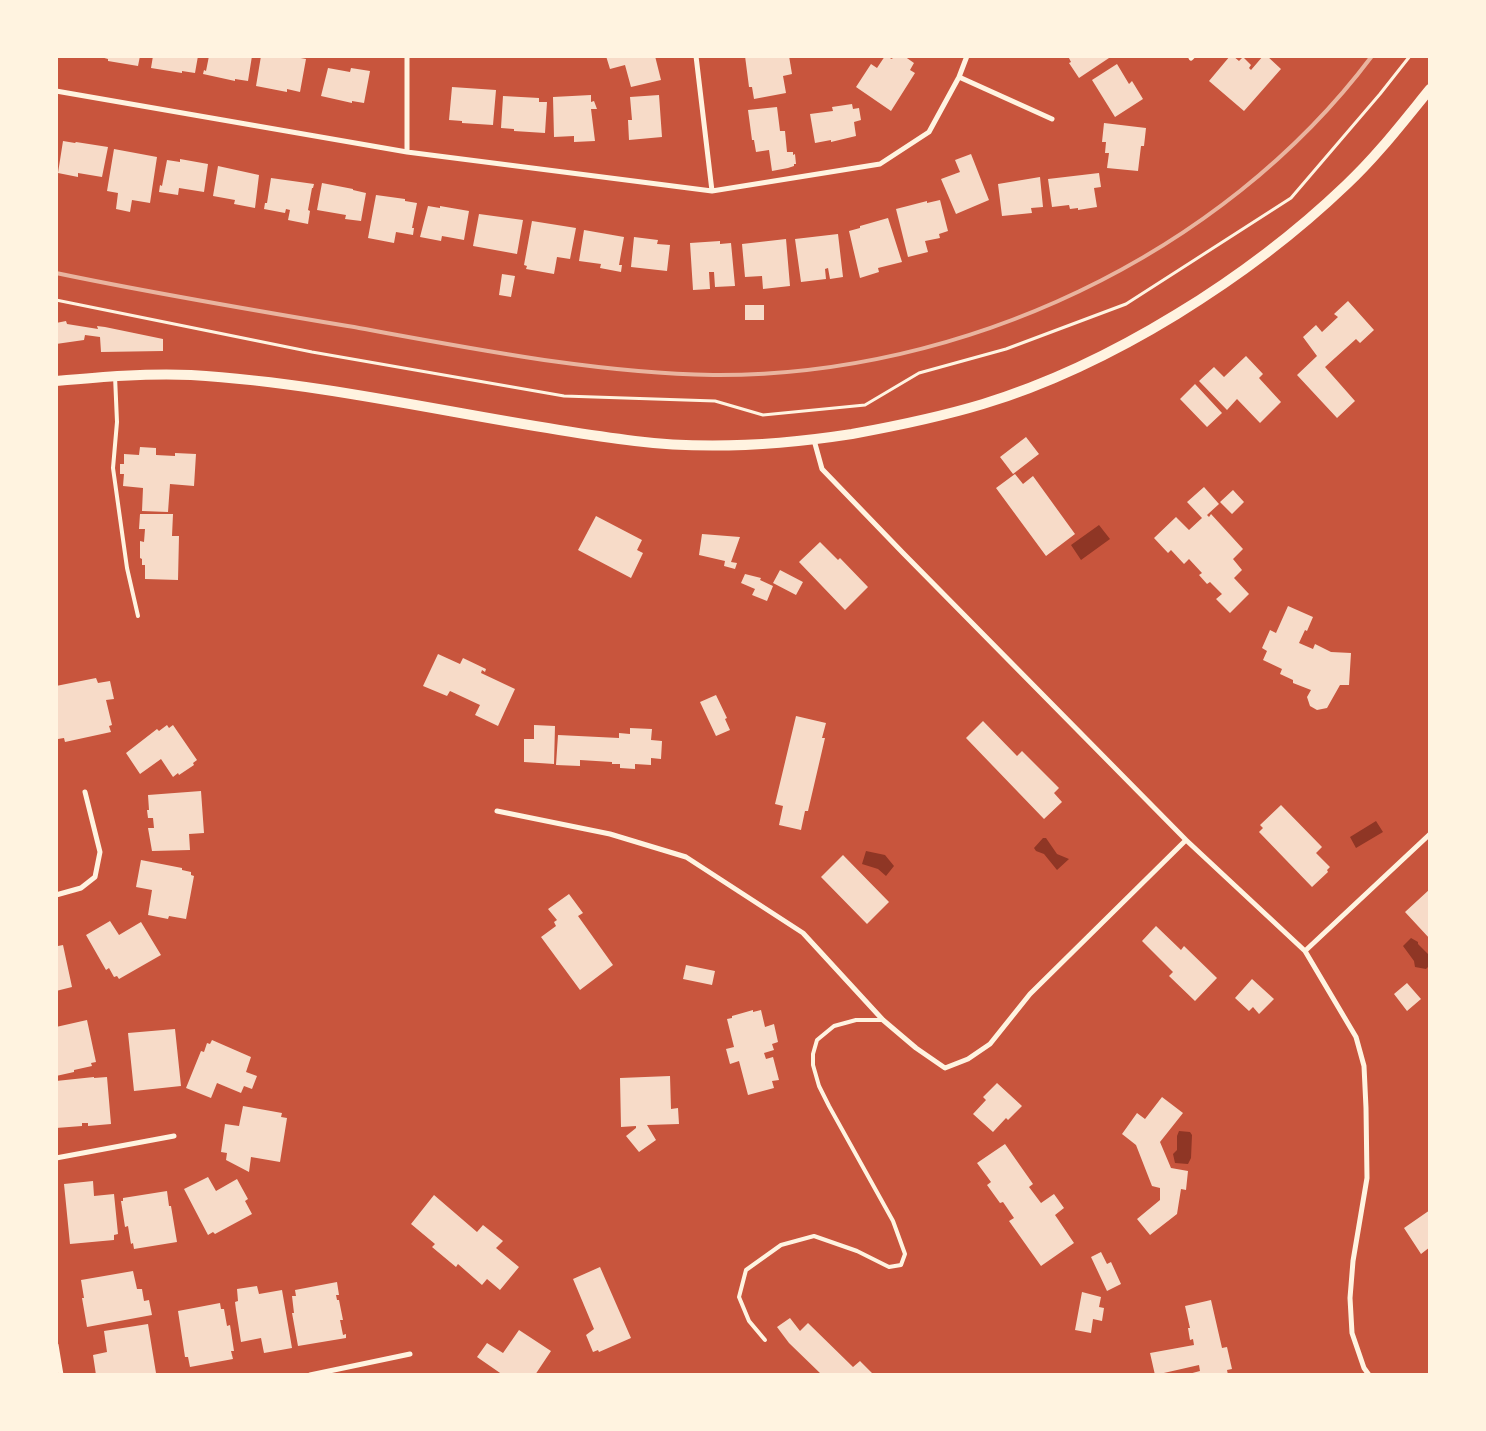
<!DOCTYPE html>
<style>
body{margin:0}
#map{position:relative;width:1486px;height:1431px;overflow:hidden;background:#c8553d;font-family:Signika,sans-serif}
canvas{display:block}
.frame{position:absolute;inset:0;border:58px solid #fff3e0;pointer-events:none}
</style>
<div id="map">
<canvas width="1486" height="1431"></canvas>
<div class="frame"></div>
</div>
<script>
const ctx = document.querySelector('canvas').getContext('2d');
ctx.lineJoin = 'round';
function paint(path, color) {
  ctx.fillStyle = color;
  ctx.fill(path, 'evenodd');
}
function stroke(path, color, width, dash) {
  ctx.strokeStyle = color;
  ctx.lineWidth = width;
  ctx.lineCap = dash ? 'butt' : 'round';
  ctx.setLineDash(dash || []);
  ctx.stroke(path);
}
const water = new Path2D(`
 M1099 525 1110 539 1081 560 1071 545Z
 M1376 821 1383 832 1356 848 1350 837Z
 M1043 838H1046L1057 854 1069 859 1057 870 1044 854 1036 851 1034 848Z
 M866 851 885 855 894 866 886 876 878 869 862 864Z
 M1411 938 1418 942V944L1430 956V965L1426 969 1415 967 1414 961 1403 946Z
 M1179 1131 1190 1132 1192 1135 1191 1158 1188 1164 1175 1163 1173 1154 1177 1150V1136Z`);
const building = new Path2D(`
 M97 56H140L138 66 108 61V59Z
 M153 56H198L195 73 182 71V73L151 68Z
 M209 56H252L248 81 235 79V81L203 74 204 70 206 71Z
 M261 56 274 58 275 56H290L306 59 300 92 287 89V92L256 86Z
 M606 56H655L661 80 631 87 625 65 610 69Z
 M745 56H789L792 74 783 76 786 93 754 99 752 87H749Z
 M885 56 892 59 894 56 899 58 901 56H904L914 63 910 70 915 73 891 111 856 87 871 64 877 68Z
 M1068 56H1112L1079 78 1069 63 1071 62Z
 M1230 56H1233L1239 61 1243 57 1251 65 1249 68 1251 70 1263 56H1267L1281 69 1244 111 1209 81Z
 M1117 64 1129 84 1132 81 1143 99 1115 117 1092 80Z
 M328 68 350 72 351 68 370 71 364 103 352 101V103L321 96Z
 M452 87 496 90 493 125 462 123V121L449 120Z
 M591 95V102L594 101 597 109H591L595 141 574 142V136L554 137 553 97Z
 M659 95 662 137 629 140 628 120H632L630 97Z
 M503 96 539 98V102H547L545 133 514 131V129L501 128Z
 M852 104 853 109 859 108 861 120 854 122 856 136 831 142V140L815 143 810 114 833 111 832 107Z
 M777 107 780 131H785L787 152H793V155L795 154 796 164H794V166L788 168 772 171 769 150 756 152 754 140H752L748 110Z
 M1104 123 1146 128 1144 146H1141L1138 171 1107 168 1109 153H1105L1106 142H1102Z
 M63 141 75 143 76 142 108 147 102 177 78 173V177L58 173Z
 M114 149 157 157 150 203 132 200 130 212 116 209 118 193 107 191Z
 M971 154 989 200 956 214 941 179 960 172 955 160Z
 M180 159 208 164 204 192 179 188 178 195 159 192 160 185 162 186 167 160 180 162Z
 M218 166 259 175 255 208 234 204 235 200 213 196Z
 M1099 173 1101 187 1094 188 1097 207 1078 210V208L1070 209 1069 205 1052 207 1048 179Z
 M1040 177 1043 207 1031 208 1032 213 1002 216 998 184Z
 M271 178 314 184 313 188H312L308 210 310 211 308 224 288 220 290 210 286 209 285 213 264 209 265 203H267Z
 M322 183 353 189V190L366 193 361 221 345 219 346 215 317 210Z
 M376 195 405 199V201L417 203 412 228H414L413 235 396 232 394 243 368 238Z
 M940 200 948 231 939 234 940 238 925 241 928 252 908 257 896 209 927 201V203Z
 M428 206 440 208V206L469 211 464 240 442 236 441 241 420 237Z
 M479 214 523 220 517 254 473 246Z
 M888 218 902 262 878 268 879 272 860 278 849 231 860 228V226Z
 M532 221 576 228 570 259 557 257 554 274 526 269 527 266 524 265Z
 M584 230 624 237 619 265H622L621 272 600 268 601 264 579 261Z
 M838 234 843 277 830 279 828 268 825 269 826 279 801 282 795 239Z
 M634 237 658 240 657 244 670 245 667 271 631 267Z
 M786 239 790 286 763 289 762 276 745 277 742 244Z
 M720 241V244L731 243 735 286 715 287 714 272H709L710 289 693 290 690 243Z
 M502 274 515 276 511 297 499 295Z
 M1348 301 1374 330 1360 343 1356 339 1325 367 1355 401 1337 418 1297 375 1317 356 1303 337 1316 325 1322 332 1338 317 1334 314Z
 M745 305H764V320H745Z
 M66 321 67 324 98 329 97 326 105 327 163 339V351L101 352 100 337 85 335 84 340 56 344V323Z
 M1246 356 1263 374 1259 378 1281 402 1260 423 1237 399 1227 410 1199 381 1214 367 1224 377Z
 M1195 384 1222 413 1207 427 1180 399Z
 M1026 437 1039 454 1013 474 1000 457Z
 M140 447 156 448V455L175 456V453L196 454 194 486 170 484 168 512 142 511 143 488 123 486 124 474H120V464H124V454L139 455Z
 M1015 474 1023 484 1033 476 1075 534 1046 556 996 488Z
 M1204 487 1219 504 1207 515 1209 517 1211 514 1243 549 1233 559 1242 570 1234 578 1249 594 1230 613 1216 599 1222 594 1210 582 1207 584 1199 575 1202 573 1189 559 1184 564 1171 550 1168 553 1154 538 1176 517 1189 530 1202 518 1187 502Z
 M1233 490 1244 502 1232 514 1220 502Z
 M140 514H173L172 536H179L178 580 145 579V565H142V559L140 558V541L144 542 145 529H139Z
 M596 516 642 540 637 550 643 553 631 578 578 550Z
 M702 534 740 537 731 562 737 563 735 569 724 566 725 561 699 555Z
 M820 542 838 560 840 558 868 587 845 610 799 562Z
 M780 570 803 582 796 595 773 583Z
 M745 574 761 578 760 580 773 586 767 601 752 595 755 589 741 583Z
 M1288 606 1313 617 1307 631 1305 630 1299 643 1313 649 1315 644 1331 652 1351 653 1349 685H1340L1327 708 1317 710 1310 706 1307 697 1311 690 1293 683V680L1280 674 1282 669 1263 660 1267 651 1262 648 1270 630 1276 633Z
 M438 654 460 664 463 658 486 669 485 672 482 670 481 673 515 689 498 726 475 715 480 705 450 691 447 696 423 686Z
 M96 678 98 683 110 681 114 699 106 700 112 725 109 726 111 732 65 742 64 738 58 739 56 737V686Z
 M716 695 727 718 725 719 730 730 716 736 700 702Z
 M796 716 826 723 822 738H825L808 811H805L801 830 779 825 783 806 775 804Z
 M983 721 1017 756 1022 751 1059 788 1054 793 1062 802 1044 819 966 738Z
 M167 725 169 728 173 725 197 760 193 763 194 765 179 775 178 773 173 777 161 759 140 774 126 753 157 729 159 731Z
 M534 725 555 726 554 764 524 762V739H534Z
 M630 728 652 729 651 740 662 741 661 759 651 758V765L635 764V769L620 768V764H612V762L580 760V766L556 765 558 735 619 738V733L630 734Z
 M201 791 204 833 189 834 190 850 152 851 148 828H154L153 818H148L147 810H149L148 795Z
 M1281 805 1322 847 1316 853 1330 867 1327 870 1328 872 1312 887 1259 832 1263 828 1260 825Z
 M843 855 889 902 867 924 821 877Z
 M141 860 182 868V870L191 872V875L194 876 186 919 169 916 168 919 148 915 152 890 136 887Z
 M1430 889V939L1405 912Z
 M569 894 583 913 578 916 613 965 580 990 541 937 556 926 554 922 557 920 548 909Z
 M110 921 119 935 141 922 161 955 119 979 117 976 114 977 109 968 106 970 86 935Z
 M1156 926 1181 950 1184 946 1217 978 1195 1001 1169 976 1173 972 1142 941Z
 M56 942 58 946 63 945 72 987 56 991Z
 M686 965 715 971 712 985 683 979Z
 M1252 979 1274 999 1259 1014 1253 1007 1249 1011 1235 998Z
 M1407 983 1421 999 1407 1011 1394 994Z
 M753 1010V1012L761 1010 765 1027 774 1024 778 1042 772 1044 774 1050 764 1053 766 1059 773 1057 779 1080 772 1081 774 1088 748 1095 739 1061 730 1064 726 1049 734 1047 727 1019 732 1018V1016Z
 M87 1020 96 1062 91 1063 92 1066 74 1070V1072L56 1076V1027Z
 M175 1029 181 1086 134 1091 128 1033Z
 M212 1040 251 1057 246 1072 257 1076 252 1089 244 1086 241 1093 217 1083 211 1098 186 1088 201 1051 204 1052 207 1043 210 1044Z
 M670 1076 671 1109 678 1108 679 1124 647 1125 656 1140 639 1152 626 1136 636 1128V1126L621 1127 620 1078Z
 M94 1077V1078L107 1077 111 1124 88 1126V1123H82V1126L56 1128V1081Z
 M997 1083 1022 1106 1008 1120 1006 1118 993 1132 973 1114 986 1100 983 1097Z
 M1162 1097 1183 1113 1160 1142 1171 1168 1188 1171 1186 1190 1181 1189 1177 1214 1150 1235 1137 1219 1160 1200V1188L1152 1186 1136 1145 1122 1134 1137 1113 1145 1119Z
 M243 1106 282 1113 281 1117 287 1118 280 1162 251 1157 249 1172 226 1160 227 1153 221 1152 225 1124 239 1126Z
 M1005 1144 1033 1184 1029 1187 1041 1203 1054 1194 1064 1208 1055 1215 1074 1243 1041 1266 1009 1221 1014 1218 1003 1202 1000 1203 987 1185 991 1182 977 1163Z
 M208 1177 216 1191 237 1179 248 1199 245 1201 252 1214 215 1234 213 1232 208 1235 184 1189Z
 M93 1181 94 1196 114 1194 118 1234 114 1235V1240L70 1244 64 1184Z
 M167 1191 169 1206H171L177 1242 134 1249 133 1243 131 1244 128 1226 125 1227 121 1201H123V1198Z
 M434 1195 477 1232 483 1225 503 1241 496 1248 519 1267 500 1290 487 1279 482 1285 458 1264 456 1267 432 1247 435 1244 411 1224Z
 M1430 1210V1247L1421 1254 1404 1228Z
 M1101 1252 1107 1264 1111 1262 1121 1284 1107 1291 1091 1257Z
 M600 1267 631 1338 599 1352 598 1350 593 1352 586 1335 594 1329 573 1279Z
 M133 1271 137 1289H142L144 1301 149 1300 152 1315 87 1327 82 1298H84L81 1280Z
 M337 1282 339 1295H336L337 1300H339L343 1320H340L343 1335 346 1334V1338L298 1346 292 1313H294L292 1296H296L295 1290Z
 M257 1286 259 1294 282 1290 292 1348 264 1353 261 1338 241 1342 236 1310 235 1302 238 1301 237 1289Z
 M1082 1292 1101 1297 1099 1307 1104 1308 1102 1321 1093 1319 1091 1333 1075 1330Z
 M1211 1300 1222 1348 1227 1347 1232 1369 1227 1370 1228 1375H1185L1200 1371 1199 1365 1155 1375 1150 1353 1194 1345 1193 1339 1190 1340 1188 1328H1190L1185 1306Z
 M220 1303 221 1309H224L227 1326 230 1325 234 1351H231L233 1359 190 1367 188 1357H185L178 1311Z
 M790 1318 800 1331 808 1323 853 1367 860 1361 874 1375H822L789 1343 777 1327Z
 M148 1324 156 1373 143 1375H96L93 1355 107 1352 104 1331Z
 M519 1330 551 1351 535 1375H503L477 1357 487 1343 503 1353Z`);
const path = new Path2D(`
 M56 300 312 352 564 396 715 401 763 415 865 405 919 373 1006 349 1126 304 1291 198 1380 94 1410 56`);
const service = new Path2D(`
 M115 376 117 422 113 468 127 568 138 616
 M765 1340 749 1321 739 1297 746 1270 781 1245 814 1236 857 1251 889 1267 901 1265 905 1254 893 1221 829 1106 819 1086 813 1065V1054L817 1040 834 1026 856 1020H883`);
const minor = new Path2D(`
 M407 56V152
 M696 56 712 191
 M1191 58 1193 56
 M959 77 1052 119
 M56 91 407 152 712 191 880 164 929 132 959 77 967 56
 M814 440 822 469 903 553 1186 840 1305 951 1356 1037 1364 1066 1366 1108 1367 1178 1353 1261 1350 1298 1352 1333 1364 1368 1369 1375
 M497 811 610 834 686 857 803 933 883 1020 916 1048 945 1068 968 1059 990 1044 1030 994 1186 840
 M56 895 81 888 95 877 100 852 85 792
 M1305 951 1430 834
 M56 1158 174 1136
 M56 1345 61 1375
 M310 1375 410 1354`);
const secondary = new Path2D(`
 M56 381C101 377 146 373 191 375 341 384 487 423 635 441 707 450 781 445 852 434 896 426 940 417 983 404 1111 365 1250 277 1346 185 1377 156 1403 122 1430 89`);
const rail = new Path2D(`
 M56 273C156 294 258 311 359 328 476 349 594 373 713 375 961 377 1222 256 1372 56`);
paint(water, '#8f3625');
paint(building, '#f7dbc8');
stroke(path, '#fff3e0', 3);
stroke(service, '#fff3e0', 4);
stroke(minor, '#fff3e0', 5);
stroke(secondary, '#fff3e0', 10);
stroke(rail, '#e9b49f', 4);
</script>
